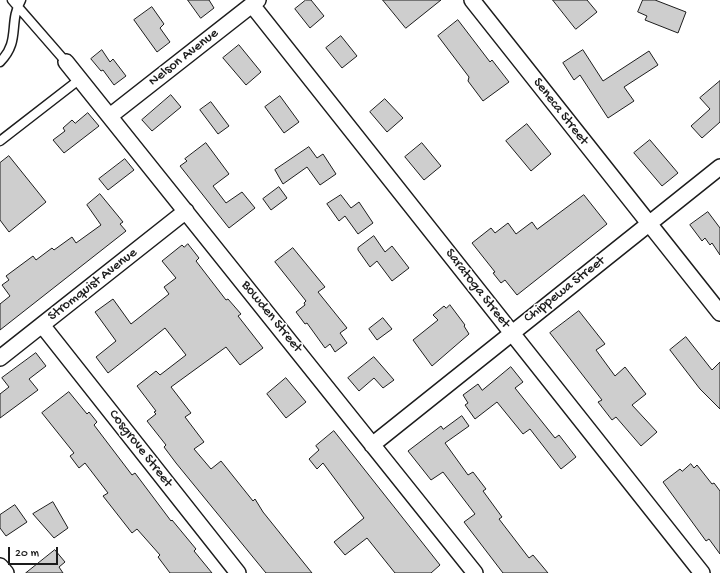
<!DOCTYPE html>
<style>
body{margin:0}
#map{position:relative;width:720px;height:573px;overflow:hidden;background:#fff;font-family:"Gochi Hand",sans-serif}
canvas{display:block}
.scale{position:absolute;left:8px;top:547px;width:50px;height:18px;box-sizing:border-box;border:2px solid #1c1c1c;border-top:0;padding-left:5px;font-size:12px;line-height:14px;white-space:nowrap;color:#1c1c1c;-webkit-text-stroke:3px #fff;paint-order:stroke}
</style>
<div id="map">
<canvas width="720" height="573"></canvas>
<div class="scale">20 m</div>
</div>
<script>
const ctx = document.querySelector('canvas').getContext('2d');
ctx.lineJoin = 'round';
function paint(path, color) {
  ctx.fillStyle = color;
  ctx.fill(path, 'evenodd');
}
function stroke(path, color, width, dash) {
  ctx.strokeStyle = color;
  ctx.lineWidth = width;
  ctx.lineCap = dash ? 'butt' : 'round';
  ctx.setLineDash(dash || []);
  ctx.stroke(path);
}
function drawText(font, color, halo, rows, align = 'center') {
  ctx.font = font + ' "Gochi Hand",sans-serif';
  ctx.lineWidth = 3;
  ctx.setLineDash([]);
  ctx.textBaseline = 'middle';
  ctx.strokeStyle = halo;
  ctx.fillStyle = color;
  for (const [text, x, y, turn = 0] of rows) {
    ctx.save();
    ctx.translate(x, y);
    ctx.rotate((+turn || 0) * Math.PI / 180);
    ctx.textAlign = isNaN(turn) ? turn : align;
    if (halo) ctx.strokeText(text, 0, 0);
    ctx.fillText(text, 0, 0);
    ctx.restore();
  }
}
const building = new Path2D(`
 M188 0H209L214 8 201 18Z
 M306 0H311L324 16 310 28 295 9Z
 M383 0H441L406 28Z
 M553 0H587L597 12 576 29Z
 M643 0H655L686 12 678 33 645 20 647 16 638 12Z
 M152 7 164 24 160 28 170 42 157 52 134 20Z
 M458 20 490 62 492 60 509 82 483 101 468 81 469 77 438 36Z
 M341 36 357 56 342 68 326 48Z
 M239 45 261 72 246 85 223 58Z
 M102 50 110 62 113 59 126 76 114 85 103 70 101 71 91 59Z
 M583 50 603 81 649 51 658 65 624 87 634 101 608 118 580 75 574 80 563 63Z
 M720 81V122L702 138 691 126 710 109 700 98Z
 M171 95 181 107 152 131 142 120Z
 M280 96 299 122 284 133 265 107Z
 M385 99 403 118 387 132 370 112Z
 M211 102 229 126 218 134 200 110Z
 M88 113 99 126 64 153 53 140 65 131 63 128 72 120 75 123Z
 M527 124 551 154 531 171 506 141Z
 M650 140 678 173 662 186 634 153Z
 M206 143 229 174 213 186 226 203 242 192 255 208 229 228 180 166 187 161 185 159Z
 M422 143 441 166 424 180 405 157Z
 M309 147 317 158 323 154 336 174 320 185 307 167 283 184 275 170Z
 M9 156 46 202 9 232 0 220V163Z
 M125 159 134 170 108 190 99 179Z
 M279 187 287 198 271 210 263 199Z
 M100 194 123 222 120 224 126 231 0 330V304L10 296 2 285 9 280 6 276 33 256 36 260 52 248 54 250 72 237 76 243 101 225 87 205Z
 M341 195 351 208 359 202 373 223 358 234 345 216 339 221 327 204Z
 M584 195 607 224 517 295 505 280 501 283 493 273 495 272 472 243 491 228 495 233 508 223 516 234 532 222 537 229Z
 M708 212 720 228V255L712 243 710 245 705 238 702 241 690 225Z
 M374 236 385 252 392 246 409 268 392 281 377 261 370 267 358 250V248Z
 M188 244 199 258 196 261 226 300 228 299 241 314 238 316 263 348 240 365 226 347 171 387 191 413 185 417 204 442 194 449 211 469 221 461 253 501 255 499 263 512 312 573H266L176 463 164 447 166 445 147 421 156 414 154 412 156 411 137 386 156 371 160 375 186 355 165 328 108 373 96 357 116 341 95 312 113 299 131 324 169 294 164 287 176 278 162 261 182 245 184 247Z
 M293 248 325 287 318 292 347 328 340 333 347 343 335 352 330 344 325 348 307 323 305 324 296 312 305 305 304 303 306 301 275 262Z
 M450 305 465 325 464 326 469 334 432 366 413 340 438 320 433 315 444 306 446 308Z
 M579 311 605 344 596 350 615 376 625 367 646 394 632 405 657 432 641 446 616 417 612 420 598 402 602 400 550 333Z
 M383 318 392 329 377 340 369 329Z
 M686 337 712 370 720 362V409L700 389 670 350Z
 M36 353 46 366 29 379 38 390 0 418V394L9 387 2 378Z
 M374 357 394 380 383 388 374 378 359 391 348 378Z
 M511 367 523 382 515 388 555 438 559 435 576 457 561 469 530 429 523 434 497 402 475 419 465 405 468 403 463 395 478 384 482 390Z
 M286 378 306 402 286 418 267 394Z
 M69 392 87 414 89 412 97 422 94 425 132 475 135 473 171 521 172 520 196 549 194 551 212 573H170L158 557 160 555 137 529 132 533 103 496 108 493 85 463 79 468 70 456 74 453 42 413Z
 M462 416 469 426 445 443 468 475 473 472 486 489 483 491 502 517 499 519 529 558 533 555 548 573H503L464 522 475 514 443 472 431 480 408 451 441 426 443 429Z
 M334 431 440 565 431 573H395L367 538 345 555 334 542 364 518 323 463 317 469 309 459 319 450 316 446Z
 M691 464 694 468 697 465 712 484 714 483 720 491V554L709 539 706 541 663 482 680 469 682 471Z
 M53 502 68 528 54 538 33 514Z
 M15 505 27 522 6 536 0 528V515Z
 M55 550 65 562 59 567 63 573H26Z`);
const service = new Path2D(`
 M12 0 66 62
 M0 62C21 41 8 23 21 0
 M0 141 80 79`);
const minor = new Path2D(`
 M472 0 720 313
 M252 5 702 573
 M66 62 475 573
 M110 116 258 0
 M42 325 238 573
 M0 358 186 211
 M372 445 720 167
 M0 566 6 573`);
const streetNames = [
 ["Nelson Avenue",184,58,-38],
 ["Seneca Street",560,112,52],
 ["Stromquist Avenue",93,285,-38],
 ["Saratoga Street",477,289,52],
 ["Chippewa Street",565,290,-38],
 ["Bowden Street",271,317,51],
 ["Cosgrove Street",140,449,52]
];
paint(building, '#cecece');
stroke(building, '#1c1c1c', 1);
stroke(service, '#1c1c1c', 11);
stroke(minor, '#1c1c1c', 18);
stroke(service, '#fff', 8);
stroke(minor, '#fff', 15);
drawText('14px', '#1c1c1c', '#fff', streetNames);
</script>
